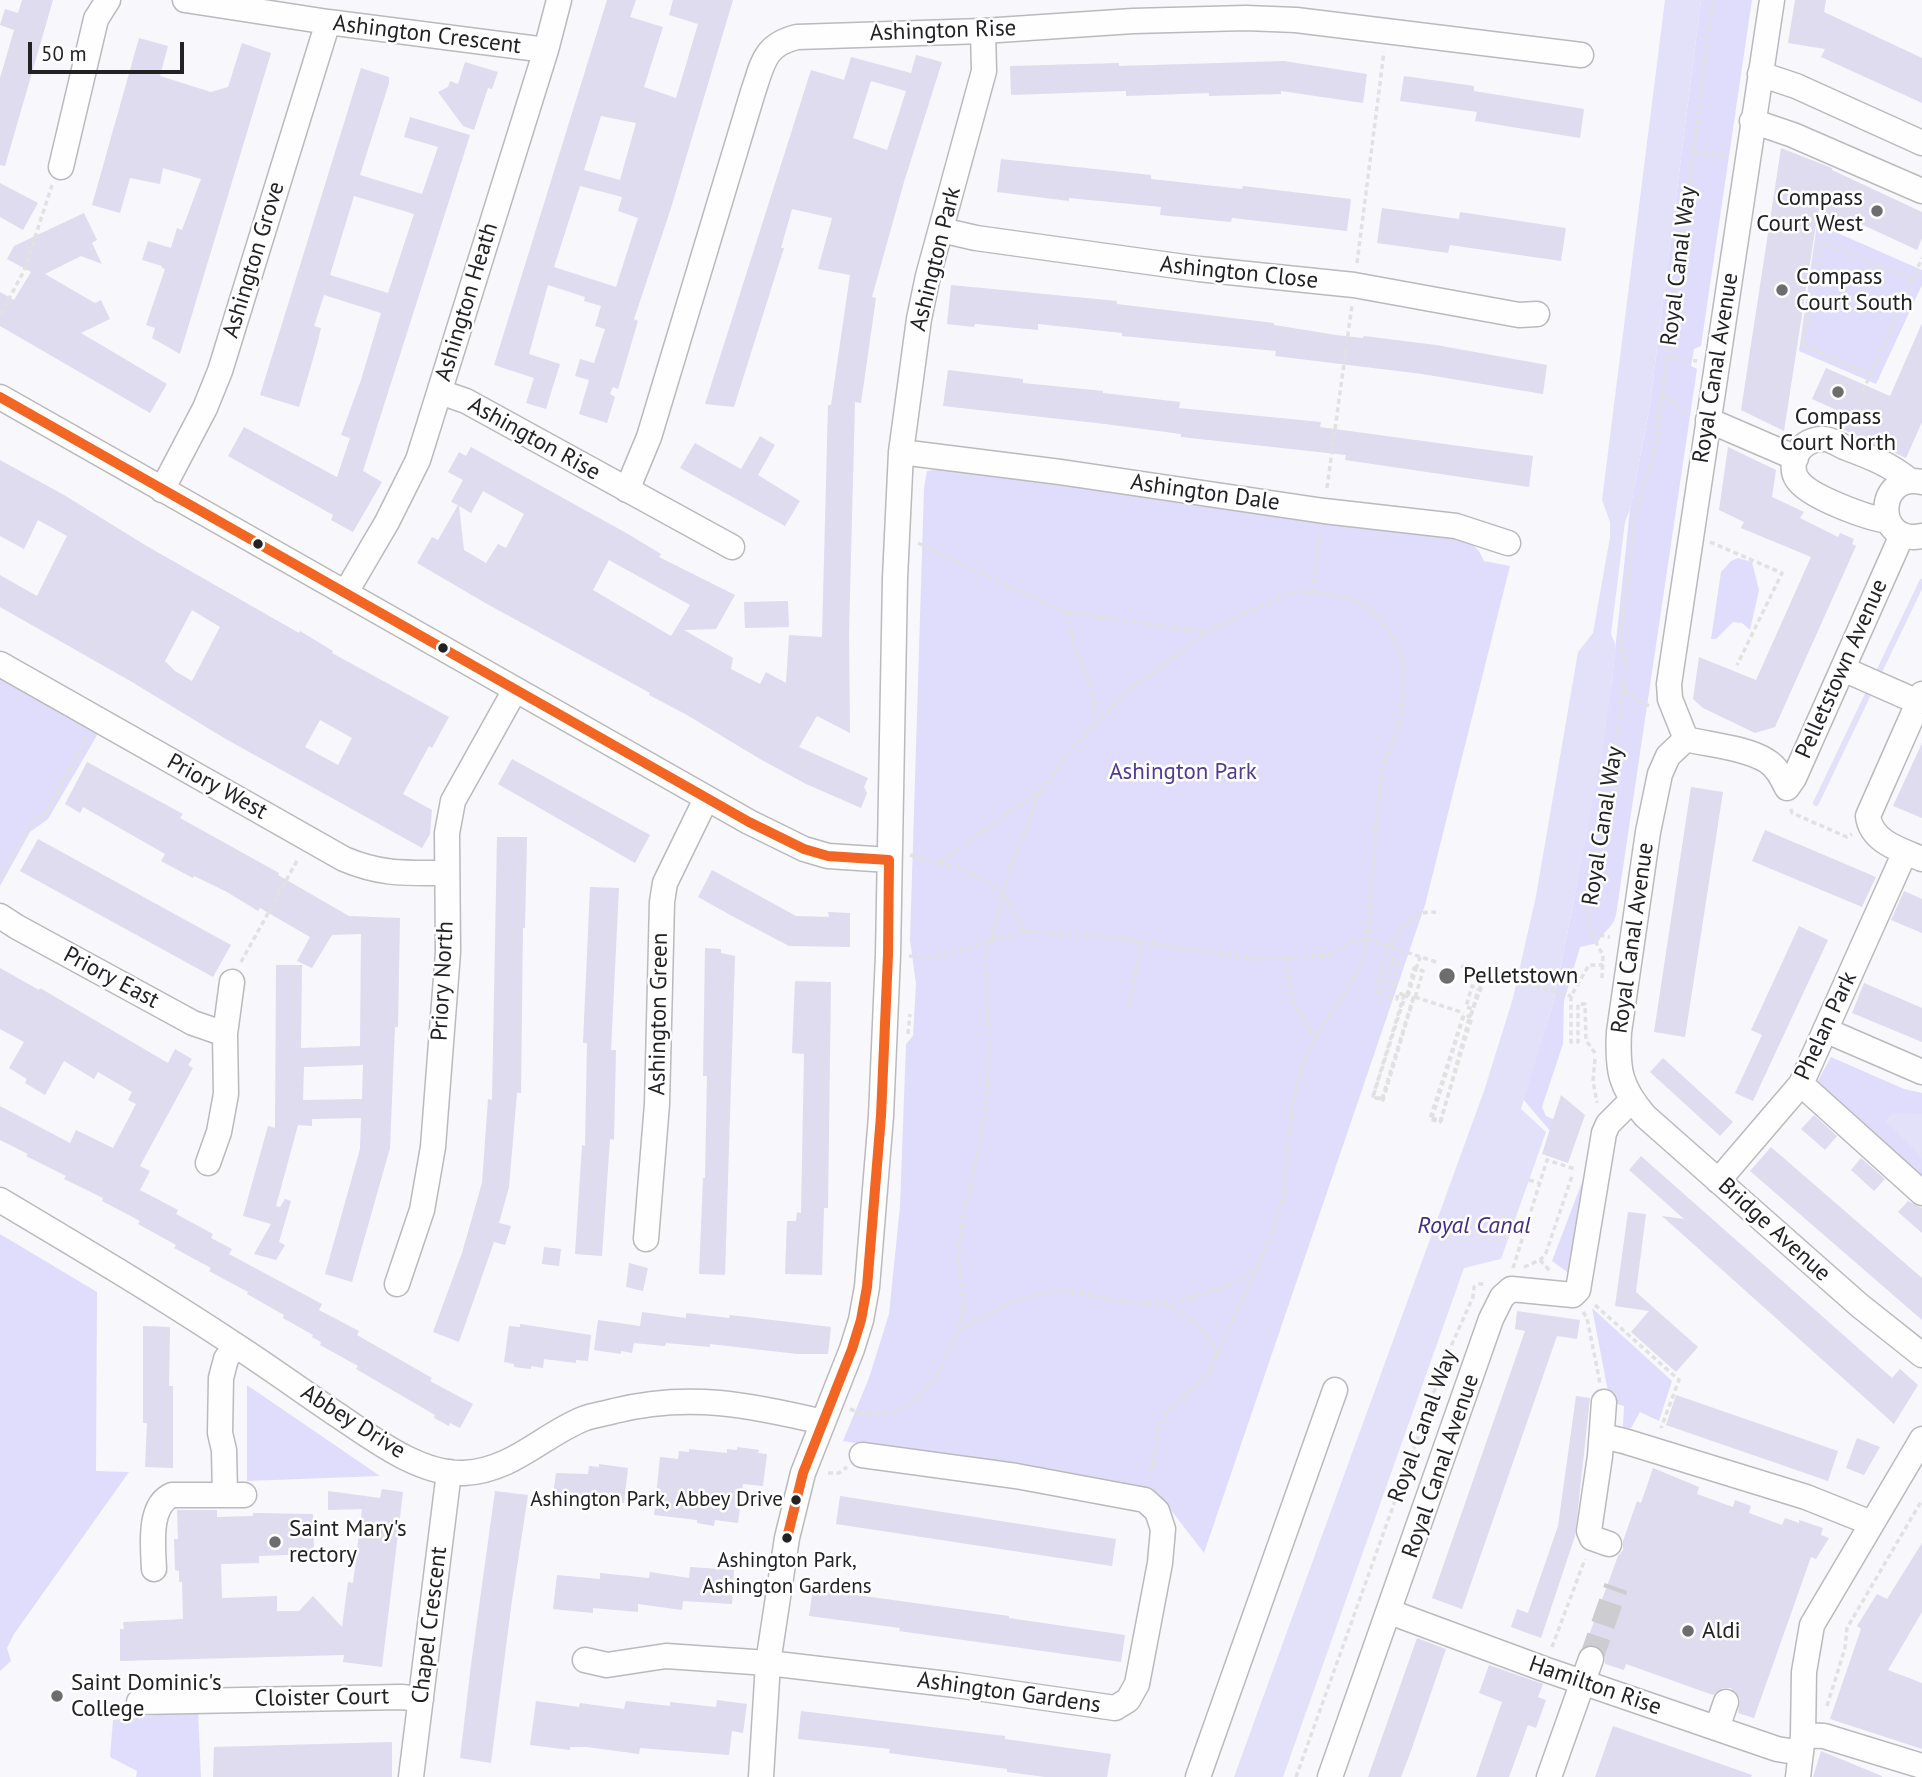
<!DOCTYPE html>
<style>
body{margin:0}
#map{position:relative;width:1922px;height:1777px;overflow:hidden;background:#f7f7fc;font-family:"PT Sans",sans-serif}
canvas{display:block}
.scale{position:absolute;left:28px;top:42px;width:156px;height:32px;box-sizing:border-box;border:4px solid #222225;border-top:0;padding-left:9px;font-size:21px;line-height:24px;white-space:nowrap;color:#222225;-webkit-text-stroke:5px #fff;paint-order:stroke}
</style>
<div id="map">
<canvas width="1922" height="1777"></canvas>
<div class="scale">50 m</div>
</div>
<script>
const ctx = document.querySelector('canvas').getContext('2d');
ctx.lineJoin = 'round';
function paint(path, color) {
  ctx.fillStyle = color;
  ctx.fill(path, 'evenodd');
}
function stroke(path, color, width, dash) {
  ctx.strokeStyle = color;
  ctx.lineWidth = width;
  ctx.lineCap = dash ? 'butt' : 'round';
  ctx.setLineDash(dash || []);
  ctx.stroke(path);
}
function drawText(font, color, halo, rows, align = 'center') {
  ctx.font = font + ' "PT Sans",sans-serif';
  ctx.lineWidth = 5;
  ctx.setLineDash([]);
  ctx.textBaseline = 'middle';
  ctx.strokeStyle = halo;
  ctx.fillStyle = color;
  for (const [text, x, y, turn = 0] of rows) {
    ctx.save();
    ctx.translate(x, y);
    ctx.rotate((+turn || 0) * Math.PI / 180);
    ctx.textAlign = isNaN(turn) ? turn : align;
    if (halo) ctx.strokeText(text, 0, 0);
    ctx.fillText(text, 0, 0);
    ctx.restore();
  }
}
const green = new Path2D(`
 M1701 0H1752L1701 346 1694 349 1691 366 1697 369 1616 915C1612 930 1603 930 1598 943L1580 947 1564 1001 1563 1044 1542 1107 1546 1116 1555 1120 1551 1132 1523 1099 1553 1004 1574 900 1612 680 1630 509 1649 411Z
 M1817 224 1922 270V285L1876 384 1799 351Z
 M938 469 1468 540 1479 551 1484 561 1510 566 1425 905 1204 1553 1157 1492 1114 1482 843 1441 869 1378 889 1314 900 1206 906 1044 913 1036 916 984 910 940 924 488 927 471Z
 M1738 558 1752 562 1759 590 1750 630 1742 623 1733 622 1716 639H1711L1721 572 1731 561Z
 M0 675 99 732 48 819 30 832 0 886Z
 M1831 1057 1904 1089 1922 1093V1176L1816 1084Z
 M1592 1156 1574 1277 1552 1261Z
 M0 1234 97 1292 96 1471 129 1472 14 1634 7 1648 11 1661 0 1671Z
 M1592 1308 1672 1381 1659 1421 1640 1412 1631 1428 1623 1427 1624 1406 1610 1402Z
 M247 1385 380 1476 247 1481Z
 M198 1710 201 1777H136L137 1771 110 1757 113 1720Z`);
const water = new Path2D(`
 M1665 0H1701L1649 411 1630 509 1625 522 1611 634 1616 646 1604 743 1574 900 1553 1004 1521 1109 1546 1132 1501 1259 1464 1268 1283 1777H1234L1484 1091 1513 998 1536 896 1578 652 1593 633 1610 537V522L1602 500Z
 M1892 1113 1922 1114V1158L1885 1122Z`);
const stream = new Path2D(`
 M1876 678 1922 582
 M1816 803 1871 688`);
const building = new Path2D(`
 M22 0H53L5 166 0 165V78L14 30 0 25 5 9 18 13Z
 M607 0H636L630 17 663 27 644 87 676 98 698 24 669 15 673 0H733L671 208 634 319 638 321 618 389 613 387 610 394 615 397 607 423 579 414 589 380 575 376 580 359 594 363 605 329 595 326 601 306 584 301 585 297 548 285 529 354 560 364 546 409 526 403 534 378 494 365ZM601 116 636 123 620 180 584 170ZM580 186 622 197 618 211 638 218 616 287 554 267Z
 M1795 0H1826L1824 12 1922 58V103L1821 57 1825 49 1788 43Z
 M139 38 168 46 160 76 211 92 228 87 242 43 271 53 180 354 152 338 155 328 146 325 165 269 162 268V266L142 260 148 241 171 248 177 228 182 230 201 179 163 168 160 184 130 178 120 213 92 205Z
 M916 55 942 62 904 182 872 297 876 298 861 403 855 402 849 633 850 733 817 716 799 747 868 778 864 787 867 793 861 808 806 784 760 759 687 715 649 695 650 693 487 604 417 563 432 537 438 540 458 505 451 502 463 480 448 472 459 452 466 456 471 447 628 534 661 554 659 557 735 595 716 629 684 630 733 658 731 669 760 684 766 672 786 683 789 635 822 637 828 405H831L850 275 818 269 832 218 792 209 781 248H784L734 407 705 404 811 70 844 80 851 57 911 73ZM871 81 906 91 887 150 853 138ZM483 491 524 514 506 548 498 544 486 563 464 550 459 506 471 513ZM609 560 690 605 671 636 593 590Z
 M1284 61 1367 74 1363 103 1281 91V94L1209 96V93L1126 96V91L1011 95 1010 66 1119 63V66Z
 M465 62 498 72 492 89 488 88 474 130 463 126 438 92 448 87 450 81 458 84Z
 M361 68 389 77V83L360 175 422 194 438 147 404 137 410 117 470 135 363 471 382 482 353 532 331 520 333 515 228 456 244 427 337 477 350 438 341 435 361 380 381 313 324 295 314 326 321 328 317 345 299 407 260 395ZM354 196 414 214 388 293 330 275Z
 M1404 76 1474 86V91L1584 109 1580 138 1475 121 1477 112 1400 101Z
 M1781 148 1832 168V170L1922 212V238L1917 250 1848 218 1846 224 1818 211 1784 431 1741 410Z
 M1001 159 1151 175V179L1242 189 1243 186 1351 199 1347 231 1232 218 1231 222 1160 215 1161 207 1069 198V201L997 192Z
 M0 183 38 203 23 230 0 217Z
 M1382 208 1459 219 1460 212 1566 228 1561 261 1450 245 1448 253 1377 243Z
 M84 213 97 240 92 243 102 264 81 256 45 274 95 303 101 300 110 319 81 333 167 384 150 413 0 326V292L14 300 31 272 7 259 14 246Z
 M951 285 1117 301V304L1274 323V325L1336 335 1363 338 1364 336 1436 345 1547 365 1543 394 1422 374 1275 356 1276 351 1122 336V333L1038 324V330L975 324 974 327 947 324Z
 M1922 323V422L1906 458 1844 430 1850 416 1812 399 1826 368 1890 396Z
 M948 370 1023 379V383L1103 391V393L1180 402 1179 408 1321 422 1320 427 1533 456 1529 487 1345 460 1346 455 1181 437V434L1105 424 943 406Z
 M760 436 775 445 758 475 800 501 785 526 680 468 695 443 741 469Z
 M1728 447 1776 470 1772 497 1804 512 1800 518 1838 537 1840 533 1854 539 1852 544 1856 546 1775 727 1755 733 1703 708 1693 699 1699 657 1756 680 1811 557 1741 528 1744 522 1719 510Z
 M0 460 64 495 145 545 299 633 300 631 333 651 332 653 449 717 432 748 429 746 403 794 432 810 430 834 422 848 224 738 132 682 0 607V575L37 596 67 536 38 520 24 549 0 536ZM192 610 220 627 192 681 175 671 165 661ZM320 720 352 738 338 765 305 747Z
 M788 601 789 627 745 628 744 602Z
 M1922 743V818L1893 806Z
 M512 759 650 835 635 863 498 784Z
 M87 762 183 814 180 818 279 873 278 875 349 916 400 918 398 1027H395L390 1148 352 1282 325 1274 360 1149 361 1118 312 1119V1126L298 1125 276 1206 280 1207 285 1199 291 1201 279 1242 285 1245 276 1260 254 1254 271 1224 243 1216 268 1126 275 1128 276 965H302L301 1048 360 1046 361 934 332 935 312 968 297 961 310 937 260 908 258 911 227 892 194 876 193 878 161 861 165 854 83 807 80 813 65 804ZM363 1065 362 1099 303 1100 304 1067Z
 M1691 787 1723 792 1685 1037 1654 1032Z
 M1765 830 1876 877 1862 907 1752 861Z
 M497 837H527L525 928H523L521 1093H517L509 1187 499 1223 511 1226 505 1245 494 1242 459 1342 433 1332 462 1253 482 1183 488 1099 492 1100Z
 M38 839 231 945 213 977 20 871Z
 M712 870 796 916 829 917 828 912 850 913V947L789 946 732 916 698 897Z
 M590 887 619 888 611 1050H616L614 1140 610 1139 602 1256 575 1254 582 1145 585 1146 587 1043H583Z
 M1904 891 1922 899V933L1891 920Z
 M1799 926 1828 940 1753 1101 1735 1093 1762 1035 1751 1030Z
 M705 948 721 949V953L735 956 725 1275 699 1274 703 1178H705L707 1076H703Z
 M0 968 39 990 40 988 168 1063 175 1049 192 1059 188 1065 193 1068 140 1166 150 1171 140 1190 178 1210 176 1214 213 1234 211 1238 232 1249 229 1254 322 1304 319 1310 359 1331 357 1335 432 1378 430 1381 473 1404 460 1428 450 1423 449 1426 434 1418 435 1415 356 1369 358 1366 320 1345 321 1342 312 1337 313 1335 283 1318 284 1315 247 1294 248 1292 209 1271 211 1268 174 1248 176 1245 138 1224 140 1221 102 1201 103 1198 64 1179 66 1176 26 1156 28 1154 0 1140V1106L70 1143 76 1130 113 1148 136 1104 128 1100 132 1092 98 1072 94 1079 64 1061 45 1095 25 1083 27 1079 9 1068 24 1042 0 1029Z
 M795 981 831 982 828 1208H824L822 1275 785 1274 787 1221H796L797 1212 801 1213 804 1054 792 1053Z
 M1864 983 1922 1008V1042L1852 1013Z
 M1663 1058 1733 1122 1720 1136 1650 1072Z
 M1561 1095 1585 1115 1568 1163 1542 1154Z
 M1814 1115 1837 1136 1825 1150 1801 1129Z
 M1771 1147 1922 1278V1320L1750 1171Z
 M1641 1156 1892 1378 1900 1369 1918 1385 1894 1424 1662 1216 1684 1219 1629 1170Z
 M1861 1158 1885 1179 1874 1191 1851 1170Z
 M1908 1201 1922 1208V1233L1898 1212Z
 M1628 1212 1646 1214 1636 1292 1698 1347 1676 1372 1631 1332 1649 1311 1615 1306Z
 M544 1247 561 1249 559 1266 542 1264Z
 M629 1263 648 1268 643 1291 626 1287Z
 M1517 1311 1580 1320 1577 1339 1557 1336 1462 1609 1432 1598 1525 1331 1515 1329Z
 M642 1312 686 1318V1313L729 1318 730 1315 831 1327 828 1354H797L710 1344V1347L666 1343 665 1346 634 1343 632 1353 621 1351V1354L594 1350 598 1320 640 1326Z
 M520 1324 591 1335 588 1361 576 1360V1363L544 1359 543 1368 531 1366V1369L514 1367V1364L504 1362 509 1326 520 1327Z
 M143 1326 170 1327 169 1386H173V1468L145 1467 147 1423H143Z
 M1676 1395 1838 1451 1828 1481 1666 1425Z
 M1576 1396 1590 1398 1575 1536 1541 1638 1511 1627 1517 1609 1528 1613 1558 1526Z
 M1857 1438 1880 1447 1864 1475 1846 1468Z
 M737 1447 759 1450 758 1453 767 1454 763 1486 743 1484 738 1523 715 1520 714 1526 697 1523V1520L654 1515 660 1457 678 1459 679 1451 689 1452V1449L727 1453V1449L737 1450Z
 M599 1464 628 1468 624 1503 582 1499 581 1509 560 1507 562 1496 553 1495 556 1473 588 1474 589 1466 599 1467Z
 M1653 1468 1699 1487 1697 1494 1733 1507 1735 1500 1751 1506 1749 1513 1782 1525 1785 1518 1799 1523V1520L1823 1528 1821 1535 1829 1538 1816 1559 1811 1557 1754 1718 1738 1713 1740 1699 1731 1688H1723L1713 1695 1626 1664 1624 1670 1605 1664V1656L1597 1645 1585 1646 1618 1556 1623 1550V1541L1637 1501 1641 1503Z
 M382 1489 403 1492 382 1667 343 1662 344 1655 120 1661V1629H124L123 1622 183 1619 182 1582H179V1571L175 1570 174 1539H178L177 1510H217V1517L253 1516V1513L313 1514 314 1554 259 1556V1563L221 1564 222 1598 277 1596V1611H299L313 1596 342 1627 348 1582 353 1583 362 1509 328 1510V1491L380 1498Z
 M495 1491 528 1495 512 1600 491 1763 460 1758 471 1665Z
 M840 1496 1116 1539 1112 1566 836 1524Z
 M1922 1543V1612L1888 1670 1922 1683V1749L1830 1719 1861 1629 1857 1626 1877 1594 1887 1599Z
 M690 1567 734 1570 732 1604 683 1601 682 1610 638 1604V1612L593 1608V1613L553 1609 557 1575 600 1579V1573L649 1578 650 1572 689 1578Z
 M813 1589 1009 1616V1618L1125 1635 1121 1662 899 1631 900 1628 809 1616Z
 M1417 1638 1446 1649 1411 1751 1401 1777H1368Z
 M1489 1665 1543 1684 1538 1697 1546 1700 1536 1728 1528 1725 1509 1777H1476L1502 1702 1479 1693Z
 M717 1700 747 1704 743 1733 732 1731 729 1755 640 1748 639 1754 587 1747H570V1750L530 1745 536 1701 579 1707 580 1703 624 1709 626 1701 670 1706V1702L716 1707Z
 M801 1711 1005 1736V1739L1111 1754 1107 1777H1045L1007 1772V1769L889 1753 890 1749 798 1739Z
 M1613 1726 1752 1775 1751 1777H1595Z
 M392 1742V1777H213L214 1747Z
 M1821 1751 1882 1776V1777H1813Z`);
const minorTunnel = new Path2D(`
 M1591 1659 1616 1587`);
const path = new Path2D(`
 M1694 152 1727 156
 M1357 263 1384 52
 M0 315 24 271 52 185
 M1668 357 1697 361
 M1870 375 1803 345 1821 242 1913 279
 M1863 391 1922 258
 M1662 394 1688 414
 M1327 488 1352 305
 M1710 542 1782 573 1737 665
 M918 543 1059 609 1079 614 1207 632
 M1312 592 1321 531
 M1067 611 1075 649 1090 684 1097 722
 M1623 690 1649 706
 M1791 809 1792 813 1847 837 1852 834
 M910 855 938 863 1040 791
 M938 863 959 867 1004 893 1023 931
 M0 877 32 822 45 814 87 738
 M1591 934 1610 937
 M909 956 937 957 1023 931 1107 937 1254 959 1329 955 1350 942 1367 939 1439 963
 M1286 958 1292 1001 1315 1038
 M241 962 298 859
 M1461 966 1571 996
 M1416 969 1420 957
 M1602 978 1603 955 1591 934 1588 910 1612 775 1625 668 1621 632 1636 509 1654 457 1713 0
 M1404 995 1398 993 1397 999 1389 997 1399 962 1393 959 1382 995 1376 992C1385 961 1397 904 1440 913
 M1129 1008 1141 942
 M908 1034 910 1014
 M1595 1053 1586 1040 1585 1004H1578V1042H1571V996L1589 965H1603
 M1595 1059 1593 1081 1597 1103
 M1382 1099 1373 1096 1404 995
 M1432 1118 1441 1121 1469 1019 1487 973
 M1529 1180 1539 1183
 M1540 1260 1550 1271
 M1524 1267 1540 1260 1546 1253 1572 1176
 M1513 1268 1547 1160 1575 1169
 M1166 1305C1187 1317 1213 1332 1217 1358
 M1595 1305 1679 1380 1661 1428
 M1583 1312 1587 1318 1600 1383
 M959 1329C989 1314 1020 1294 1054 1292 1074 1290 1098 1298 1118 1301 1167 1309 1214 1295 1256 1269
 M850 1409 863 1414 893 1413 916 1399 937 1375 959 1329 964 1307 958 1260 962 1222 982 1133 987 1094 989 1045 986 958 1010 869 1041 790 1072 748 1128 690 1207 632 1273 600 1299 592 1325 593 1357 600 1379 617 1393 639 1404 663V693L1398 729 1383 766 1379 795 1367 939 1360 967 1315 1038 1301 1069 1292 1109 1283 1196 1268 1242 1208 1375 1167 1412 1160 1427 1150 1478
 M828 1473H839L847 1467
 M1552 1647 1585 1559
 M1827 1706 1845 1648 1847 1628 1922 1500
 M1296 1777 1448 1353 1473 1297 1474 1287 1478 1284H1484`);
const minor = new Path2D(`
 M185 0 328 22 546 50
 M1760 74 1796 86 1922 143
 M1752 121 1793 135 1922 191
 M61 167 96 19 108 0
 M941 230 976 238 1199 269 1354 285 1519 315 1537 314
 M440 392 466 401 732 547
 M0 397 749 822 804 849 828 856 889 860
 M1708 420 1796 458
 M901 452 1060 472 1324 511 1456 526 1508 543
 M1922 482C1875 472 1874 546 1922 536
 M162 490 205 408 220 371 328 22
 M627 490 649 437 753 92C763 63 764 45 797 37L983 31 1133 21 1246 18 1296 20 1581 55
 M1888 521C1868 518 1808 497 1797 479 1792 472 1793 461 1797 454 1802 444 1814 438 1824 439 1830 439 1838 444 1844 447 1868 456 1890 464 1910 481
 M346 592 387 522 418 460 546 50 559 0
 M0 664 344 859C382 875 406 873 446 873
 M1843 669 1918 702
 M1922 694 1868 816C1871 842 1901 850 1922 859
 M1686 739 1668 756 1660 774 1648 832 1619 1032C1617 1070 1620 1087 1645 1116L1859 1305 1922 1355
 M1686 739 1670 699 1669 684 1772 0
 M1686 739C1710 745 1747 748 1767 761 1777 767 1782 778 1787 788L1794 778 1902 535
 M0 916 17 927 193 1023 225 1034
 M1825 1030 1922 1072
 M1801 1084 1922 1193
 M208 1163 219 1132 226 1094 225 1034 232 982
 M1718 1181 1801 1084 1905 852
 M0 1200C79 1247 158 1294 235 1345 269 1367 302 1391 336 1414 371 1437 419 1475 464 1473 512 1471 543 1435 583 1419 593 1415 604 1414 614 1411 689 1392 750 1405 823 1422
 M646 1239 657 1104 662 902 665 883 706 799
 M397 1284 422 1210 433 1147 448 952 447 833 453 801 515 690
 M1604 1402 1600 1456 1589 1531 1592 1538 1609 1544
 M1602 1436 1624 1441 1806 1497 1871 1523
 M225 1495 224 1450 220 1433 221 1378 226 1359 235 1345
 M154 1569C153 1546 148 1505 172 1495H244
 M1390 1612 1544 1669 1777 1749 1801 1753
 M585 1660 607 1665 666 1656 768 1663 956 1685 1115 1708 1128 1700 1137 1684 1160 1563 1163 1529 1157 1511 1145 1500 1016 1476 862 1455
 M139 1702 401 1697 421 1699
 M1717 1728 1726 1702
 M1803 1735 1824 1736 1922 1766
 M411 1777 449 1472
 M761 1777 768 1663 787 1538 803 1473 852 1349 861 1320 867 1287 881 1116 888 955 895 578 901 452 919 319 928 276 984 71 983 31
 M1198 1777 1335 1390
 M1330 1777 1491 1319 1502 1297 1511 1289 1573 1295 1578 1290 1604 1133 1608 1124 1632 1100
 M1549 1777 1591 1659
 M1798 1777 1803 1735 1804 1672 1812 1625 1922 1439`);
const pathBridge = new Path2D(`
 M1407 995 1414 968 1423 971 1415 998
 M1408 996 1416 969
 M1415 997 1464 1013
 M1471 1015 1480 988 1472 986 1466 1007 1473 1009 1478 989
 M1382 1099 1413 998 1405 996 1373 1097 1383 1100 1414 997
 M1432 1118 1464 1015 1472 1017 1440 1122 1430 1119 1464 1013`);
const bus1 = new Path2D(`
 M0 397 749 822 804 849 828 856 889 860
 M787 1538 803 1473 852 1349 861 1320 867 1287 881 1116 888 955 889 860`);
const markers = [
 [1877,211,7,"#6d6d70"],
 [1782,290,7,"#6d6d70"],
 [1838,392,7,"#6d6d70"],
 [258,544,6,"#222225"],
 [443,648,6,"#222225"],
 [1447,976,9,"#6d6d70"],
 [796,1500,6,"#222225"],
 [787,1538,6,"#222225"],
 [275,1542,7,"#6d6d70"],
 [1688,1631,7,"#6d6d70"],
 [57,1696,7,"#6d6d70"]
];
const busNames = [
 ["Ashington Park, Abbey Drive",783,1500],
 ["Ashington Park,",787,1561,"center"],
 ["Ashington Gardens",787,1587,"center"]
];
const streetNames = [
 ["Ashington Rise",943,31,-2],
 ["Ashington Crescent",427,35,7],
 ["Ashington Park",936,259,-76],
 ["Ashington Grove",254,260,-73],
 ["Royal Canal Way",1679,266,-83],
 ["Ashington Close",1239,273,6],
 ["Ashington Heath",467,302,-73],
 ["Royal Canal Avenue",1716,368,-81],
 ["Ashington Rise",534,439,29],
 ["Ashington Dale",1205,493,8],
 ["Pelletstown Avenue",1842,669,-66],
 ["Priory West",217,787,29],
 ["Royal Canal Way",1603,826,-81],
 ["Royal Canal Avenue",1633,938,-82],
 ["Priory East",111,978,28],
 ["Priory North",443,981,-87],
 ["Ashington Green",659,1014,-89],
 ["Phelan Park",1826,1026,-65],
 ["Bridge Avenue",1774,1230,42],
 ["Abbey Drive",353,1422,32],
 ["Royal Canal Way",1423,1426,-70],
 ["Royal Canal Avenue",1441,1466,-71],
 ["Chapel Crescent",430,1625,-83],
 ["Hamilton Rise",1595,1686,19],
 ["Ashington Gardens",1009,1693,8],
 ["Cloister Court",322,1698,-1]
];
const poiNames = [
 ["Compass",1863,198,"right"],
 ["Court West",1863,224,"right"],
 ["Compass",1796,277],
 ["Court South",1796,303],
 ["Compass",1838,417,"center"],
 ["Court North",1838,443,"center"],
 ["Pelletstown",1463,976],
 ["Saint Mary's",289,1529],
 ["rectory",289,1555],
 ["Aldi",1702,1631],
 ["Saint Dominic's",71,1683],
 ["College",71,1709]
];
const parkNames = [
 ["Ashington Park",1183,772]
];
const waterNames = [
 ["Royal Canal",1474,1226]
];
paint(green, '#e0ddfc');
paint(water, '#e3e1f9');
stroke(stream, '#e3e1f9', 6);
paint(building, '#dedcee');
stroke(minorTunnel, '#ccccd1', 24, [24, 12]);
stroke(minor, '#bababd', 27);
stroke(path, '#e1e1e2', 3.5, [5, 3.5]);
stroke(minor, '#fefeff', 24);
stroke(pathBridge, '#e1e1e2', 3.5, [5, 3.5]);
stroke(bus1, '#f26522', 10);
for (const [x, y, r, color] of markers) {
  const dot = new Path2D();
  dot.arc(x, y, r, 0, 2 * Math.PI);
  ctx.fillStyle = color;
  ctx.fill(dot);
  stroke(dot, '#fff', 2.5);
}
drawText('21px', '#222225', '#fff', busNames, 'right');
drawText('23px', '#222225', '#fff', streetNames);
drawText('23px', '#222225', '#fff', poiNames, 'left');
drawText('23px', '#503b94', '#fff', parkNames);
drawText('italic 24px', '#442d86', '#fff', waterNames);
</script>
